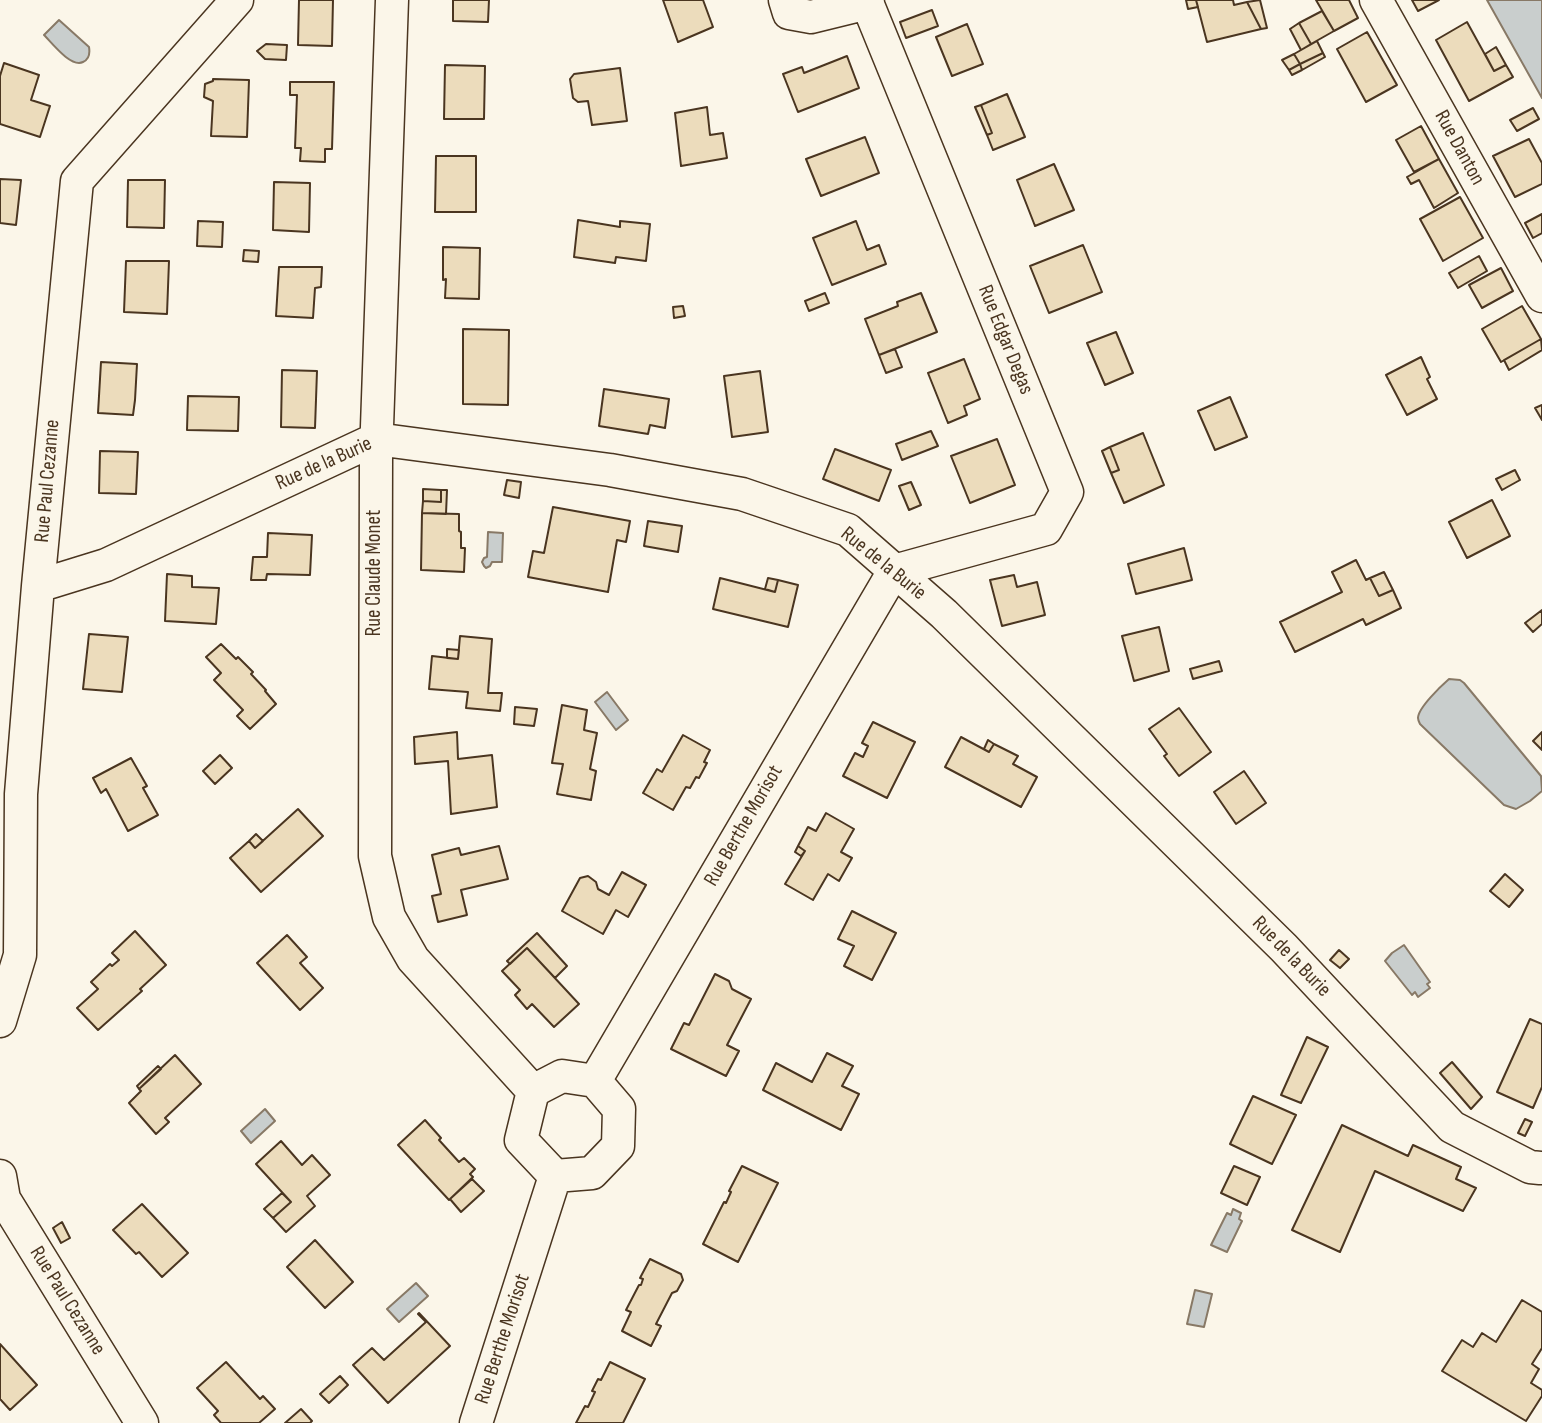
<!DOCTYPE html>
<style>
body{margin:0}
canvas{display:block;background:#fbf6e9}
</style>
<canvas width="1542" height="1423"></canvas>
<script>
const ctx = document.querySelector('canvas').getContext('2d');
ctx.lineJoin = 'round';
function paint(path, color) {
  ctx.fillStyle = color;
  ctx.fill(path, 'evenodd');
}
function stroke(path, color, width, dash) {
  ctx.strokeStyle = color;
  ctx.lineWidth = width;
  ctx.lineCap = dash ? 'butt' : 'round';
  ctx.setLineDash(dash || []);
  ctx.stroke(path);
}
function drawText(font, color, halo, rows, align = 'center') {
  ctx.font = font + ' "Sofia Sans Condensed",sans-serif';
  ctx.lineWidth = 5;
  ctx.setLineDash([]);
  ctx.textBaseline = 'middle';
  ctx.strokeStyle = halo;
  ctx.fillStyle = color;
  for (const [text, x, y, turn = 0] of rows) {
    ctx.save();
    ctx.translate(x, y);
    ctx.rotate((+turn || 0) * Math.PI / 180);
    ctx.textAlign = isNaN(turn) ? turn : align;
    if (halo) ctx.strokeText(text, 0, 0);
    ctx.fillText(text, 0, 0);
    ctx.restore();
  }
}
const water = new Path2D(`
 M1487 0H1542V98Z
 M59 20 89 47C90 53 90 59 83 62 71 68 52 43 44 35Z
 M488 532 503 533 502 562H492L490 566 486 568 484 566 482 562 484 558 487 557Z
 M1449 679 1460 680 1464 683 1541 776 1542 791 1530 801 1516 809 1504 805 1420 724C1419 722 1418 720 1418 718 1418 708 1441 686 1449 679Z
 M607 692 628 720 616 730 595 702Z
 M1404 945 1430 982 1427 984 1430 988 1418 997 1415 992 1412 995 1385 961 1392 953Z
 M265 1109 275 1121 251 1143 241 1131Z
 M1233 1209 1241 1213 1239 1219 1242 1221 1227 1252 1211 1245 1227 1213 1231 1215Z
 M416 1283 428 1296 399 1322 387 1309Z
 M1195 1290 1212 1294 1204 1327 1187 1324Z`);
const building = new Path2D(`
 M299 0H333L332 46 298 45Z
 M453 0H489L488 22 453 21Z
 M663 0H703L713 27 678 42Z
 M1186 0H1196L1198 7 1188 9Z
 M1196 0H1233L1234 5 1247 2 1261 29 1207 42Z
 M1260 0 1267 28 1261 29 1247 2Z
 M1316 0H1349L1358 18 1334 31Z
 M1412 0H1439L1418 11Z
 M932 10 938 26 906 38 900 22Z
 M1322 11 1334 31 1311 44 1299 23Z
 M1467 22 1494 71 1506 65 1513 77 1469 101 1436 40Z
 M1299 23 1311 44 1301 50 1290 29Z
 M967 24 983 64 952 76 936 37Z
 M1367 32 1397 85 1366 102 1337 49Z
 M1317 41 1323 53 1300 64 1294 54Z
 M266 44 287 45 286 60 265 59 257 51Z
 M1496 47 1506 65 1494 71 1485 54Z
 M1323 53 1325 57 1302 70 1300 64Z
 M1294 54 1300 64 1289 70 1282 60Z
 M847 56 859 88 798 112 783 74 802 67 804 73Z
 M4 63 39 75 31 100 50 106 40 137 0 124V76Z
 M1300 64 1302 70 1292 75 1289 70Z
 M445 65 485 66 484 119H444Z
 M620 68 627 121 592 125 588 101 578 102 573 98 570 79 574 74Z
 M213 79 249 80 247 137 211 136 213 101 204 97 205 84 213 81Z
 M290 82H334L332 149H325V162L300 161 301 148H295L297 95H290Z
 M1007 94 1025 137 993 150 987 135 992 133 981 105Z
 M981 105 992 133 987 135 975 107Z
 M707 107 710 135 723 133 727 158 681 166 675 113Z
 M1533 108 1539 119 1517 131 1510 120Z
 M1421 126 1439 159 1414 172 1396 140Z
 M865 137 879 173 821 196 806 159Z
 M1529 139 1542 163V184L1515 197 1493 156Z
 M436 156H476V212H435Z
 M1439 159 1458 193 1434 208 1419 180 1411 184 1407 177Z
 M1054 164 1074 210 1035 226 1017 180Z
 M0 179 21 180 16 225 0 223Z
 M128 180H165L164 228 127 227Z
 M274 182 310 183 309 232 273 230Z
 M1460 197 1483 238 1443 261 1420 219Z
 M1542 214V233L1533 238 1525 223Z
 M578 220 620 227V221L650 224 646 261 616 257 615 263 574 257Z
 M198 221 223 222 222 247 197 246Z
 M856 221 867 250 879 245 886 264 832 285 813 238Z
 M1083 245 1102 292 1049 313 1030 266Z
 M443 247 480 248 479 299 445 298 446 279 443 280Z
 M244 250 259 251 258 262 243 261Z
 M1479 256 1487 271 1458 288 1449 273Z
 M126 261H169L167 314 124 312Z
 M279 267H322L321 287 315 288 313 318 276 316Z
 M1501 268 1513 291 1482 308 1469 285Z
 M825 293 829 303 809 311 805 301Z
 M921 293 937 332 879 355 865 319 898 306 897 302Z
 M683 306 685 316 674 318 673 307Z
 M1522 306 1541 339 1501 362 1482 329Z
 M463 329 509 330 508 405 463 404Z
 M1116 332 1133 373 1105 385 1087 343Z
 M1541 339 1542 350 1509 370 1504 360Z
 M895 349 902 367 886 373 879 355Z
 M1421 357 1430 377 1427 379 1437 399 1407 415 1386 375Z
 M964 359 980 399 964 406 967 415 948 423 928 373Z
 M101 362 137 364 135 400 133 415 98 413Z
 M282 370 317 371 315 428 281 427Z
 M760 371 768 432 732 437 724 376Z
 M604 389 669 399 665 428 650 425 648 434 599 426Z
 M188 396 239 397 238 431 187 430Z
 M1230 397 1247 437 1215 450 1198 411Z
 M1542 405V420L1535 408Z
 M931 431 938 446 902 460 896 444Z
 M1143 433 1164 485 1124 503 1111 473 1119 470 1110 447Z
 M997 439 1015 485 970 503 951 456Z
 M1110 447 1119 470 1111 473 1102 451Z
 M835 449 891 470 879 501 823 479Z
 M100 451 138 452 136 494 99 493Z
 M1515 470 1520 480 1502 490 1496 479Z
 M507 480 521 482 519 498 504 495Z
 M911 482 921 505 909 510 899 486Z
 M423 489 441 490V502L423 501Z
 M441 490H447L446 514 422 513 423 501 441 502Z
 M1492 500 1510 536 1467 558 1449 522Z
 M553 507 630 521 626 542 617 540 608 592 528 577 533 551 544 553Z
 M422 513 459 514V531L461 532V548H465L464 572 421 570Z
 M648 521 682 526 678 552 644 546Z
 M268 533 312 535 310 575 267 574 266 580H251L253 557H267Z
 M1184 548 1192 580 1136 594 1128 564Z
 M1356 560 1366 580 1370 578 1379 596 1393 590 1401 608 1366 625 1363 619 1295 652 1280 622 1342 592 1332 572Z
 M1384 572 1393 590 1379 596 1370 578Z
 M167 574 192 576V587L219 588 216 624 165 621Z
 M1014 575 1017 587 1037 582 1045 615 1002 626 990 580Z
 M720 578 775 592 778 580 798 585 788 627 713 609Z
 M768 578 778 580 775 592 765 589Z
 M1542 610V624L1533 632 1525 623Z
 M1159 627 1169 671 1134 681 1122 636Z
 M89 634 128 637 122 692 83 689Z
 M460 636 492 639 488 693H502L500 711 466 708 468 692 429 689 432 656 458 659Z
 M221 644 236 659 238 657 253 672 251 674 266 690 265 691 276 704 250 729 237 716 243 710 214 680 221 673 206 657Z
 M447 649 459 650 458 659 447 658Z
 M1219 661 1222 671 1193 679 1190 669Z
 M562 705 587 710 584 730 597 733 590 769 596 771 591 800 557 794 563 764 552 763Z
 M515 707 537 709 534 726 514 724Z
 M1179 708 1211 752 1179 776 1164 756 1167 754 1149 729Z
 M873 722 915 742 887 798 843 776 855 753 863 757 868 746 862 743Z
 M457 732 458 759 492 755 497 807 451 814 448 761 415 764 414 737Z
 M1542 732V750L1533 741Z
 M683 735 710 750 704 762 707 763 699 778 696 777 690 788 686 787 673 810 643 793 657 769 662 772Z
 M961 737 989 752 994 744 1018 756 1013 764 1037 777 1021 807 945 767Z
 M988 740 994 744 989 752 984 749Z
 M220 755 232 768 215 784 203 771Z
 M131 758 147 786 143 788 158 815 128 831 106 789 101 793 93 778Z
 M1244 771 1266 803 1236 824 1214 792Z
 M298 809 323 836 261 892 230 858 249 841 255 848Z
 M826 813 854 829 841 852 852 858 839 881 828 874 813 900 785 884 805 851 798 846 808 827 816 831Z
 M256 834 263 841 255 848 249 841Z
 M499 846 508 879 461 890 467 915 438 922 432 896 441 894 432 855 459 848 461 855Z
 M798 846 805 851 801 856 795 852Z
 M622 872 646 885 628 917 616 910 603 934 562 911 580 878 588 876 596 882 598 889 609 895Z
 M1505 874 1523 890 1509 907 1490 891Z
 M852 911 896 933 872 980 844 966 854 946 838 939Z
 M135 931 166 965 140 989 142 991 98 1030 77 1008 98 989 91 982 110 964 112 966 119 960 112 953Z
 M537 933 567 966 555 978 527 948 510 964 507 961Z
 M287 935 307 957 300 963 323 988 300 1010 257 963Z
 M527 948 579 1004 554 1027 532 1004 527 1009 515 995 520 990 502 971Z
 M1339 950 1349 959 1340 968 1330 960Z
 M715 974 729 981 732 989 751 999 727 1045 739 1051 726 1076 671 1049 684 1023 689 1025Z
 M1530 1019 1542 1024V1087L1533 1108 1497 1092Z
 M1307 1037 1328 1047 1301 1103 1281 1095Z
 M827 1053 853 1066 842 1086 859 1094 841 1130 763 1090 776 1063 812 1082Z
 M175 1055 201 1084 165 1118 169 1122 156 1134 129 1103 141 1091 139 1089Z
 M1452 1062 1482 1097 1471 1109 1440 1073Z
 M158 1066 161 1069 139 1089 137 1086Z
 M1253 1096 1296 1115 1272 1164 1230 1144Z
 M1525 1119 1532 1122 1525 1136 1518 1133Z
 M425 1120 441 1138 439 1140 459 1162 464 1158 475 1169 470 1174 473 1177 449 1200 398 1145Z
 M1342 1125 1408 1156 1413 1145 1461 1167 1456 1179 1476 1188 1463 1211 1375 1171 1340 1252 1292 1230Z
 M281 1141 302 1165 312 1155 330 1175 307 1196 315 1206 286 1232 273 1218 291 1202 256 1164Z
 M742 1166 778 1183 738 1262 703 1244 724 1202 726 1203 731 1192 729 1191Z
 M1234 1166 1260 1177 1247 1205 1221 1193Z
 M472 1179 484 1191 461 1212 450 1199Z
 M282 1193 291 1202 273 1218 264 1209Z
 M142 1204 188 1253 162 1277 139 1252 136 1254 113 1230Z
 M62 1222 70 1238 61 1243 53 1228Z
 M315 1240 353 1282 325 1308 287 1267Z
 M650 1259 681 1274 683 1280 677 1291 672 1293 656 1324 661 1326 651 1346 622 1331 631 1312 626 1310 639 1285H641L643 1279 640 1278Z
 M1522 1300 1542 1312V1348L1532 1364 1539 1369 1531 1383 1542 1390V1396L1526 1421 1442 1371 1462 1340 1473 1347 1482 1333 1496 1342Z
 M419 1313 450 1346 388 1403 353 1365 372 1348 384 1360 426 1322 418 1314Z
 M0 1344 37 1385 10 1410 0 1399Z
 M226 1362 260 1399 263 1396 275 1409 259 1423H221L214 1415 218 1411 197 1388Z
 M610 1362 645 1379 623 1423H576L585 1406 588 1407 595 1392 592 1391 598 1379 601 1380Z
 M340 1376 348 1385 329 1403 320 1394Z
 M301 1409 312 1421 310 1423H285Z`);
const minor = new Path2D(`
 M392 0 376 455 375 856 389 917 413 959 533 1091
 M785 0 789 13 811 17 868 3
 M866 0 1067 492 1046 529 894 571
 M1376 0 1542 296
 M38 586 106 565 376 439 610 470 742 494 848 530 944 614 1284 948 1452 1127 1530 1167 1540 1168
 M0 1021 20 955 21 794 38 586 77 181 237 0
 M562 1076 595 1081 619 1109 618 1146 592 1173 555 1176 521 1140 533 1091Z
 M595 1081 894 571
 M0 1176 4 1199 142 1423
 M476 1423 555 1176`);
const streetNames = [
 ["Rue Danton",1459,148,61],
 ["Rue Edgar Degas",1005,340,68],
 ["Rue de la Burie",324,464,-24],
 ["Rue Paul Cezanne",48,481,-85],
 ["Rue de la Burie",883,564,39],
 ["Rue Claude Monet",375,573,-90],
 ["Rue Berthe Morisot",744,826,-60],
 ["Rue de la Burie",1291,957,46],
 ["Rue Paul Cezanne",67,1301,58],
 ["Rue Berthe Morisot",503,1339,-72]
];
paint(water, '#c9cecd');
stroke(water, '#887966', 2);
paint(building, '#ecdcbc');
stroke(building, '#4a3520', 2);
stroke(minor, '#4a3520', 35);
stroke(minor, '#fbf6e9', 32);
drawText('21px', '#4a3520', '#fbf6e9', streetNames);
</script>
